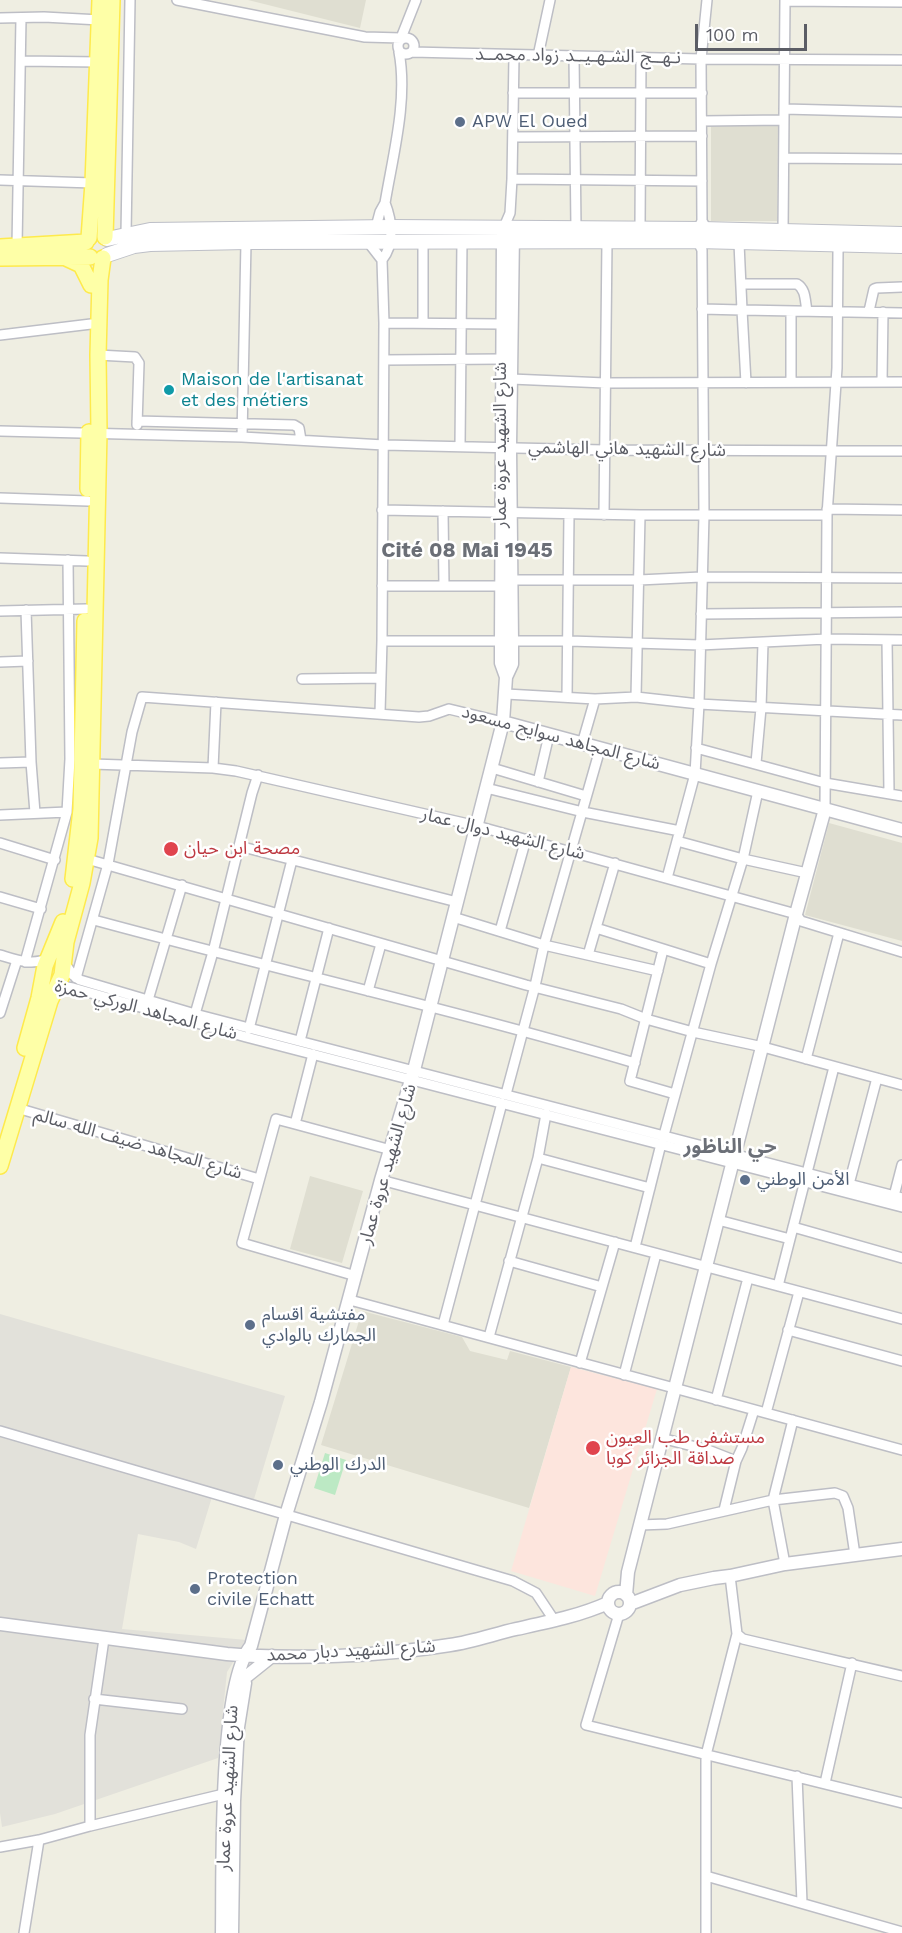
<!DOCTYPE html>
<meta charset="utf-8">
<style>
body{margin:0}
#map{position:relative;width:902px;height:1933px;overflow:hidden;background:#efeee2;font-family:"Work Sans",sans-serif}
canvas{display:block}
.scale{position:absolute;left:695px;top:24px;width:112px;height:27px;box-sizing:border-box;border:3px solid #5b5d65;border-top:0;padding-left:8px;font-size:18px;line-height:21px;white-space:nowrap;color:#5b5d65;-webkit-text-stroke:4px #fff;paint-order:stroke}
</style>
<div id="map">
<canvas width="902" height="1933"></canvas>
<div class="scale">100 m</div>
</div>
<script>
const ctx = document.querySelector('canvas').getContext('2d');
ctx.lineJoin = 'round';
function paint(path, color) {
  ctx.fillStyle = color;
  ctx.fill(path, 'evenodd');
}
function stroke(path, color, width, dash) {
  ctx.strokeStyle = color;
  ctx.lineWidth = width;
  ctx.lineCap = dash ? 'butt' : 'round';
  ctx.setLineDash(dash || []);
  ctx.stroke(path);
}
function drawText(font, color, halo, rows, align = 'center') {
  ctx.font = font + ' "Work Sans","Noto Sans Arabic",sans-serif';
  ctx.lineWidth = 5;
  ctx.setLineDash([]);
  ctx.textBaseline = 'middle';
  ctx.strokeStyle = halo;
  ctx.fillStyle = color;
  for (const [text, x, y, turn = 0] of rows) {
    ctx.save();
    ctx.translate(x, y);
    ctx.rotate((+turn || 0) * Math.PI / 180);
    ctx.textAlign = isNaN(turn) ? turn : align;
    if (halo) ctx.strokeText(text, 0, 0);
    ctx.fillText(text, 0, 0);
    ctx.restore();
  }
}
const industrial = new Path2D(`
 M0 1314 285 1396 251 1509 212 1497 196 1549 179 1542 138 1534 122 1629 247 1640 227 1672 218 1758 55 1814 2 1827 0 1813Z`);
const education = new Path2D(`
 M248 0H366L360 28Z
 M711 125H778L777 221H711Z
 M829 823 902 843V941L805 915Z
 M310 1176 363 1191 342 1263 290 1249Z
 M362 1311 462 1337 470 1351 507 1360 510 1351 571 1367 529 1508 321 1445Z`);
const medical = new Path2D(`
 M571 1367 657 1389 595 1596 511 1571Z`);
const green = new Path2D(`
 M325 1453 346 1460 335 1495 314 1488Z`);
const minor = new Path2D(`
 M177 0 365 37 401 38
 M785 1 902 2
 M0 18 44 17 100 20
 M398 46a8 8 0 1 1 16 0a8 8 0 1 1-16 0Z
 M401 38 416 0
 M412 52 701 59 902 60
 M538 56 550 0
 M574 56 576 228
 M22 61 99 62
 M513 93H702
 M784 109 902 112
 M702 121 784 120
 M513 137 702 136
 M784 158 902 159
 M512 179 702 181
 M0 180 93 183
 M705 226 702 221 701 59 707 0
 M376 227 380 212 385 203C393 155 408 100 399 52
 M504 227 510 213 512 179 514 56
 M640 228 641 58
 M783 231 785 0
 M126 234 130 0
 M368 242 382 260 384 323 382 641 380 713
 M739 243 742 310 902 313
 M17 246 21 18
 M382 260C395 244 392 221 385 203
 M741 284H797C806 289 805 301 807 311
 M702 309 742 310 746 383
 M869 311 874 289 877 288 902 287
 M384 323 501 324
 M423 323V241
 M0 335 91 324
 M98 355 135 357 139 363 137 425
 M385 360 501 359
 M511 379 605 383 902 382
 M791 381V311
 M882 382 883 312
 M137 421 294 425 299 428 301 440
 M0 431 242 437 384 445 604 450 902 451
 M242 437 246 242
 M460 446 462 240
 M0 498 88 501
 M827 509 902 510
 M382 510 640 515H827
 M443 511 444 586
 M604 515 607 241
 M0 558 87 561
 M512 580H639L701 577 902 578
 M382 586H501
 M26 610 31 762 35 813
 M0 611 86 609
 M701 614 902 612
 M887 640 889 792
 M382 641H569L700 645 827 639 902 640
 M0 662 28 661
 M302 679 381 678
 M506 694 595 699 636 697 699 704 902 715
 M567 697 569 514
 M636 697 640 515
 M582 744 595 699
 M696 748 825 783 902 796
 M0 763 31 762
 M756 763 761 708 763 643
 M92 764 213 768 236 771 477 826 796 914 801 921 902 952
 M213 768 216 702
 M492 768 586 796
 M538 782 549 735
 M486 788 583 812 680 831
 M825 809 827 515 837 368 838 251 843 240
 M0 815 67 812
 M677 841 743 859 807 873
 M0 843 55 860
 M239 846 457 902
 M87 859 526 985 621 1009 646 1019 693 1032 763 1047 902 1085
 M667 878 695 774 699 704 704 515 702 250C696 239 696 232 702 221
 M0 897 41 909
 M453 917 544 945 658 971
 M94 920C274 969 456 1010 635 1063
 M596 928 711 964
 M500 931 526 839
 M663 950 630 1081 675 1094
 M0 955C17 960 32 966 50 958
 M588 955 615 863
 M25 962 67 812 70 759 68 560
 M65 964 73 975 80 980 195 1014 902 1198
 M76 978 108 864 132 732 142 697 419 717 429 716 449 709 503 722
 M55 985 73 988 246 1037 902 1207
 M368 991 381 944
 M148 1000 182 885
 M0 1013 17 960
 M195 1014 213 952 252 793 258 775
 M249 1029 292 860
 M300 1041 329 928
 M313 1054 295 1124 391 1150
 M806 1059 839 933
 M506 1094 535 986 544 945 600 749
 M17 1108 259 1179
 M295 1124 276 1119 242 1243 356 1276
 M664 1135 711 964 743 859 758 791
 M538 1158 650 1188
 M381 1180 902 1319
 M849 1184 877 1078
 M894 1196 902 1165
 M718 1220 790 1239
 M793 1227 902 1258
 M635 1247 661 1144
 M509 1261 602 1287
 M778 1286 834 1067
 M350 1300 902 1450
 M443 1325 502 1103
 M788 1330 902 1361
 M489 1337 538 1158 546 1114
 M580 1363 615 1242
 M624 1375 656 1254
 M716 1400 748 1278
 M766 1413 799 1292
 M0 1431 513 1581 536 1593 554 1620
 M661 1438 708 1450 736 1461 742 1448 754 1410
 M724 1510 736 1461
 M640 1525 667 1524 773 1500 835 1493 843 1496 848 1508 855 1555
 M785 1564 773 1500 793 1420
 M730 1576 737 1634 743 1639 902 1676
 M619 1614 586 1725 902 1803
 M94 1699 182 1709
 M797 1776 802 1903
 M825 1783 852 1663
 M90 1826V1735L104 1639
 M0 1847 39 1840 90 1826 228 1793
 M706 1876 902 1932
 M24 1933 39 1840
 M706 1933V1755L737 1634`);
const tertiary = new Path2D(`
 M506 677 512 664V641L510 447 513 233
 M503 722 902 830
 M608 1603a11 11 0 1 1 22 0a11 11 0 1 1-22 0Z
 M626 1595 628 1572 796 914 825 809
 M630 1604 680 1585 714 1578 730 1576 785 1564 902 1549
 M0 1624 227 1654C295 1660 382 1656 450 1645 472 1642 494 1634 516 1629 548 1622 579 1616 608 1603
 M247 1676 272 1656
 M222 1933C223 1875 218 1685 251 1646L286 1515 321 1402 381 1180 414 1070 503 722 506 677 501 663V641L503 233
 M232 1933 234 1801 238 1727 245 1683`);
const secondary = new Path2D(`
 M107 239 150 230 391 227 702 229 902 234
 M107 255 134 246 150 244 246 242 697 241 902 246`);
const primary = new Path2D(`
 M105 237 112 0
 M89 238 93 183 100 0
 M0 247 86 242
 M0 258 90 257
 M66 258 81 265 91 285
 M88 489 89 432
 M73 879 81 809 85 621
 M25 1048 39 998 45 966 63 922
 M0 1166 50 1001 62 975 66 942 82 883 90 838 99 432 98 355 100 280 103 258`);
const markers = [
 [460,122,6,"#5c6f8a"],
 [169,390,6,"#0f9aa8"],
 [171,849,8,"#e0444e"],
 [745,1180,6,"#5c6f8a"],
 [250,1325,6,"#5c6f8a"],
 [593,1448,8,"#e0444e"],
 [278,1465,6,"#5c6f8a"],
 [195,1589,6,"#5c6f8a"]
];
const streetNames = [
 ["نـهــج الشـهـيــد زواد محمــد",578,56,1],
 ["شارع الشهيد عروة عمار",501,445,-90],
 ["شارع الشهيد هاني الهاشمي",627,449,1],
 ["شارع المجاهد سوايح مسعود",561,738,15],
 ["شارع الشهيد دوال عمار",503,834,14],
 ["شارع المجاهد الوركي حمزة",146,1010,15],
 ["شارع المجاهد ضيف الله سالم",138,1144,16],
 ["شارع الشهيد عروة عمار",388,1164,-74],
 ["شارع الشهيد دبار محمد",351,1651,-3],
 ["شارع الشهيد عروة عمار",228,1788,-87]
];
const serviceNames = [
 ["APW El Oued",472,122],
 ["الأمن الوطني",757,1180],
 ["مفتشية اقسام",262,1315],
 ["الجمارك بالوادي",262,1336],
 ["الدرك الوطني",290,1465],
 ["Protection",207,1579],
 ["civile Echatt",207,1600]
];
const cultureNames = [
 ["Maison de l'artisanat",181,380],
 ["et des métiers",181,401]
];
const healthNames = [
 ["مصحة ابن حيان",184,849],
 ["مستشفى طب العيون",606,1438],
 ["صداقة الجزائر كوبا",606,1459]
];
const neighbourhoodNames = [
 ["حي الناظور",730,1147]
];
const quarterNames = [
 ["Cité 08 Mai 1945",467,551]
];
paint(industrial, '#e2e1da');
paint(education, '#dfded1');
paint(medical, '#fde5dd');
paint(green, '#bce9c4');
stroke(minor, '#bdbec5', 12);
stroke(tertiary, '#bdbec5', 15);
stroke(secondary, '#bdbfc7', 16);
stroke(primary, '#feea4c', 18);
stroke(minor, '#fff', 9);
stroke(tertiary, '#fff', 12);
stroke(secondary, '#fff', 14);
stroke(primary, '#feffa7', 15);
for (const [x, y, r, color] of markers) {
  const dot = new Path2D();
  dot.arc(x, y, r, 0, 2 * Math.PI);
  ctx.fillStyle = color;
  ctx.fill(dot);
  stroke(dot, '#fff', 2);
}
drawText('18px', '#5b5d65', '#fff', streetNames);
drawText('18px', '#4e5e75', '#fff', serviceNames, 'left');
drawText('18px', '#0d838f', '#fff', cultureNames, 'left');
drawText('18px', '#be3a42', '#fff', healthNames, 'left');
drawText('bold 20px', '#6b6f77', '#fff', neighbourhoodNames);
drawText('bold 21px', '#6b6f77', '#fff', quarterNames);
</script>
